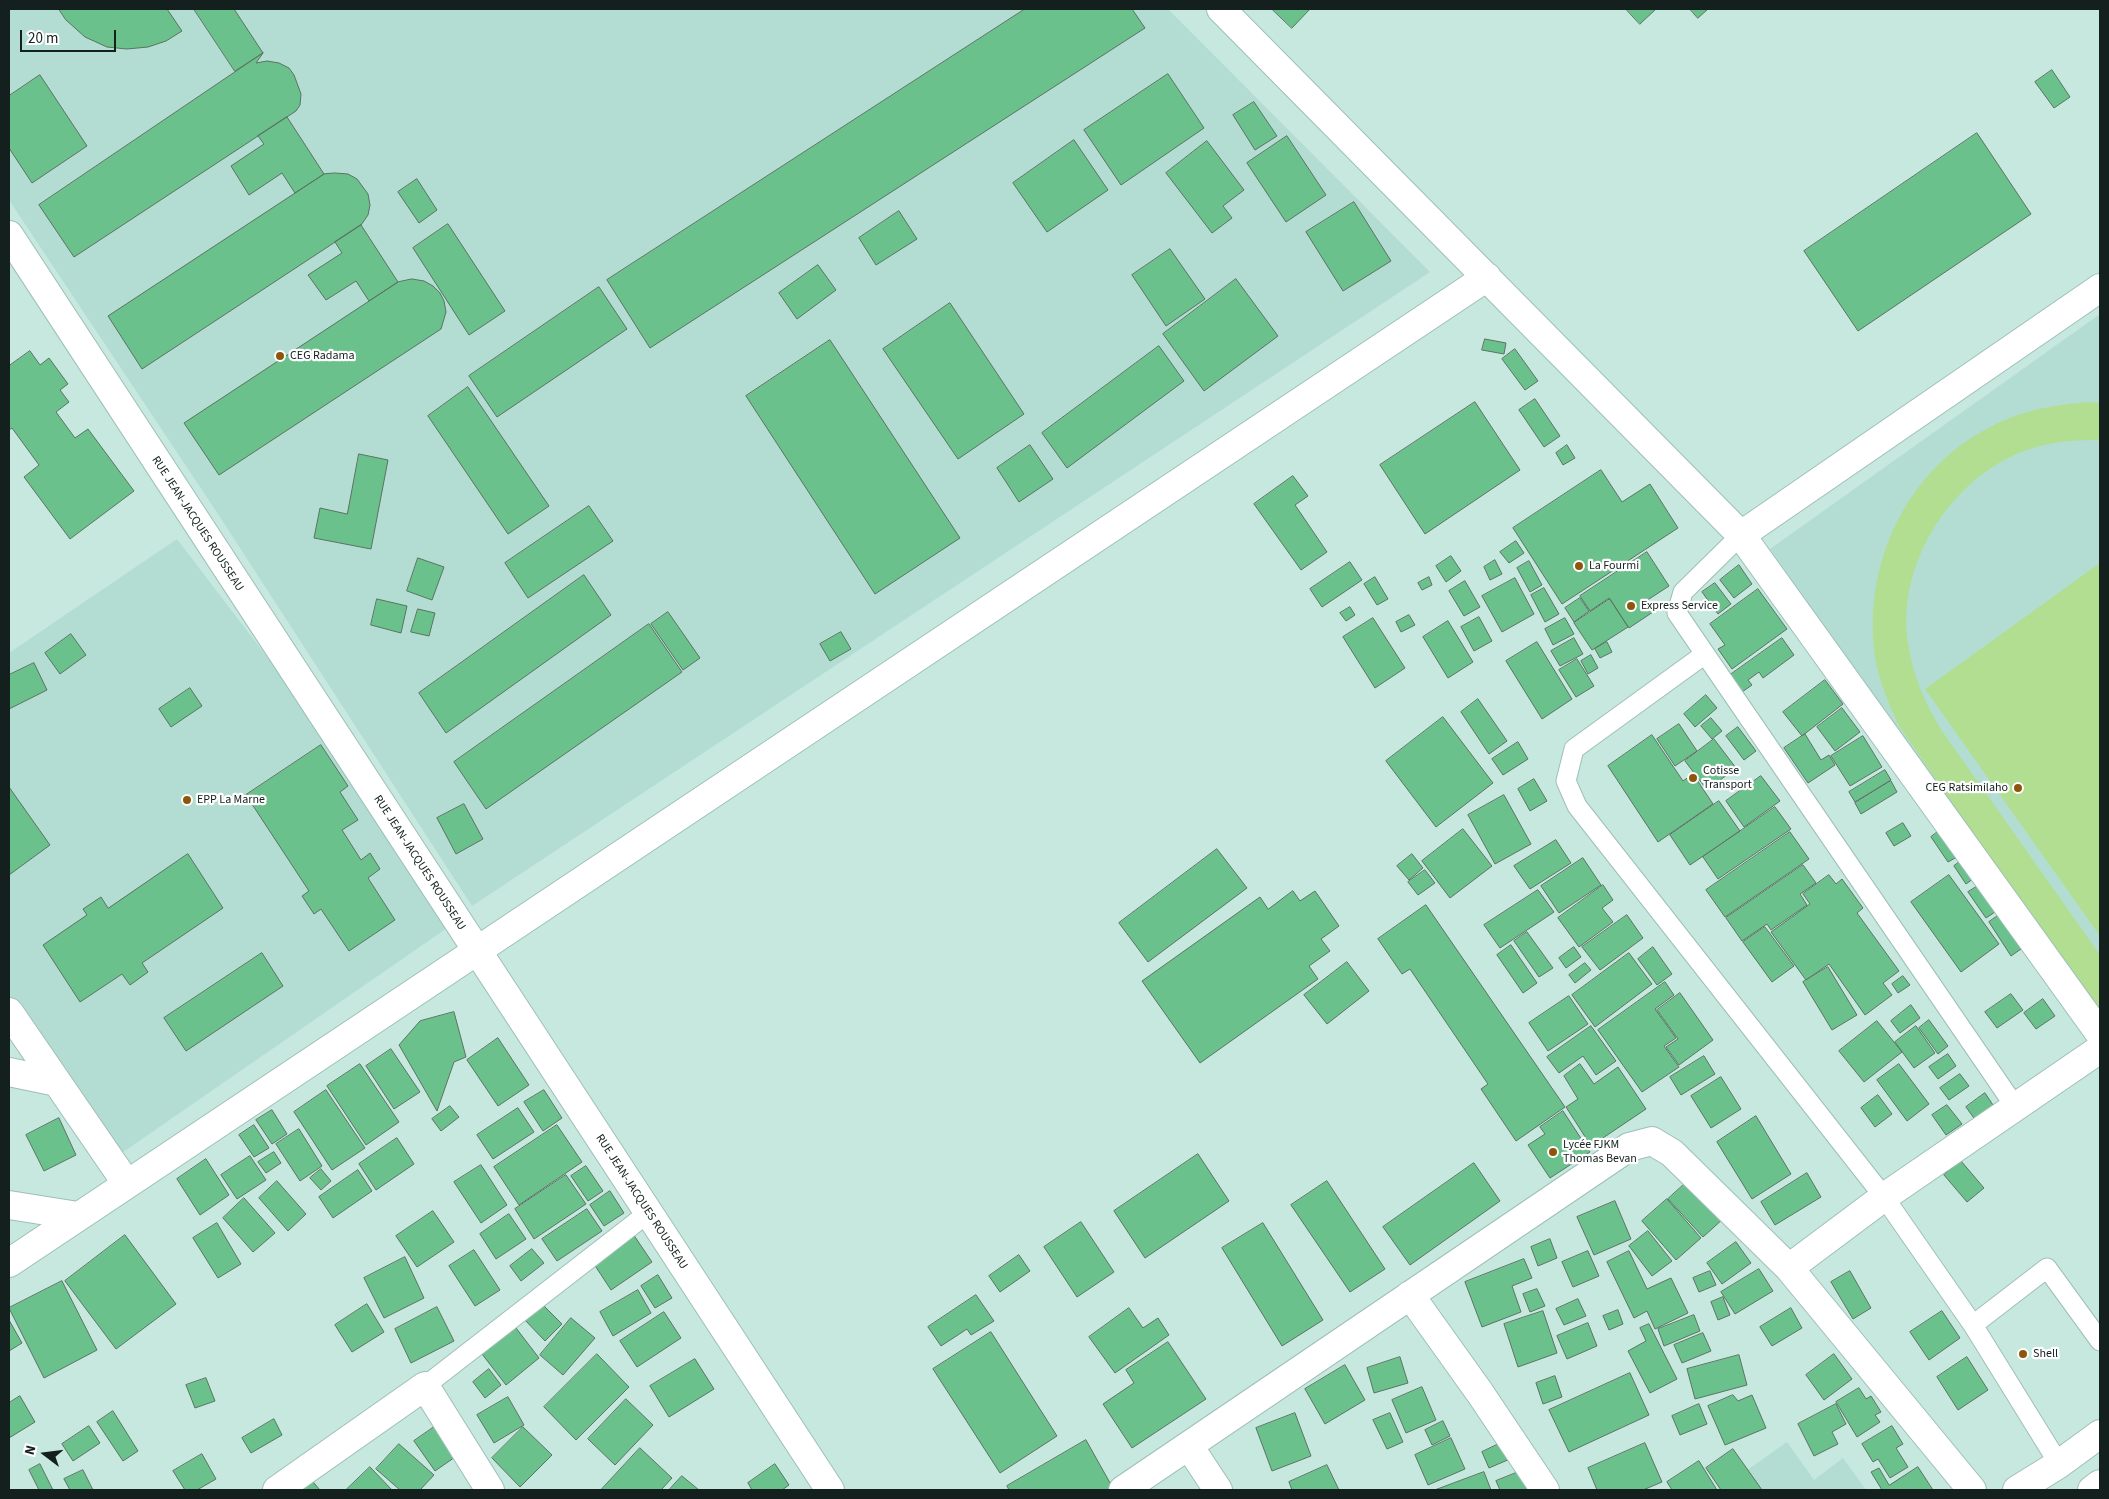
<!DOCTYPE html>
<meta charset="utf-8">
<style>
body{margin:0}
#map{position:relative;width:2109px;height:1499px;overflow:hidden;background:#c6e8df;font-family:"Source Sans 3",sans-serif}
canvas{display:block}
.frame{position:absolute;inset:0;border:10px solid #13201d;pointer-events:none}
.north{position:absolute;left:20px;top:1429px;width:50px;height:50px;-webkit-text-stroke:4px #fff;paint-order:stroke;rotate:285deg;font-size:14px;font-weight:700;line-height:20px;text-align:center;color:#13201d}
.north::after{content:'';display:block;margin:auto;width:18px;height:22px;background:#13201d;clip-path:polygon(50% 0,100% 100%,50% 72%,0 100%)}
.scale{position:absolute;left:20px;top:30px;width:96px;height:22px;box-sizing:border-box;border:2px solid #13201d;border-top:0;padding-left:6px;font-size:15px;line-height:18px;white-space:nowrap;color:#13201d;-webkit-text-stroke:4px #fff;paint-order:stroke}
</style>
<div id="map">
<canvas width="2109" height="1499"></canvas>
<div class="frame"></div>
<div class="north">N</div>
<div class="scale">20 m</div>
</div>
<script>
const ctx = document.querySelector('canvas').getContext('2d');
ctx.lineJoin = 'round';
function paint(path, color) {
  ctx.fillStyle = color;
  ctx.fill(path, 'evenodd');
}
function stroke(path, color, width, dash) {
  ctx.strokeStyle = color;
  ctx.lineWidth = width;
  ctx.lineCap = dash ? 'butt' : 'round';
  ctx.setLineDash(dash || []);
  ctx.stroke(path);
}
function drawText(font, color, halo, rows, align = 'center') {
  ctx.font = font + ' "Source Sans 3",sans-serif';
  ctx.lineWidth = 4.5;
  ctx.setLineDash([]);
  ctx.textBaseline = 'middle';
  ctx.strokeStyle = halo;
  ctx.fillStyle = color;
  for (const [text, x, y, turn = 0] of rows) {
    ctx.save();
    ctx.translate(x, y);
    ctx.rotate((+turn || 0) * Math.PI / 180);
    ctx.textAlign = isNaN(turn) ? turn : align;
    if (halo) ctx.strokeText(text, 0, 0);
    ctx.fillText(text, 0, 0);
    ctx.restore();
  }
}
const built = new Path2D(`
 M9 9H1168L1430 272 472 906 216 511 9 200Z
 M2100 314V1027L1770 549Z
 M177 539 280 674 450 926 116 1157 9 999V653Z
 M1787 1442 1814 1480 1843 1458 1866 1490H1719Z`);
const green = new Path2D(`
 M2089 402 2100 403V440C2077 440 2055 441 2033 448 1954 472 1896 562 1908 643 1913 676 1925 704 1942 731L2100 955V1018L1899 726C1890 706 1880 684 1876 662 1859 558 1914 453 2015 416 2039 407 2064 404 2089 402Z
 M2100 563V936L1925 689Z`);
const building = new Path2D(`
 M59 9H167L182 31 166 41 148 47 127 49 107 47 85 37 66 20Z
 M194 9H234L263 53 235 71Z
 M1025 9H1132L1145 28 650 348 607 280Z
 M1272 9H1310L1292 28Z
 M1626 9H1656L1640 24Z
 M1690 9H1708L1698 18Z
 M263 53 256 63 267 61 279 63 289 68 294 75 301 94 300 105 296 111 74 257 39 205Z
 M2052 70 2070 97 2054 108 2035 82Z
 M1168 74 1204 128 1121 185 1084 130Z
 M40 75 87 146 32 183 9 148V96Z
 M1254 102 1277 136 1255 150 1233 115Z
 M287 117 324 174 295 193 282 173 249 195 231 166 264 144 258 136Z
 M1977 133 2031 214 1858 331 1804 251Z
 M1287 136 1326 195 1286 222 1247 163Z
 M1074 140 1108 190 1047 232 1013 183Z
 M1207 141 1244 190 1223 206 1232 218 1212 233 1166 173Z
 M335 173 348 174 357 179 368 194 370 205 368 215 361 225 142 369 108 316 324 174Z
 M417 179 437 210 419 223 398 192Z
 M1354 202 1391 261 1343 291 1306 232Z
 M899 211 917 239 876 265 859 238Z
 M448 224 505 311 469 335 413 248Z
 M361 225 398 282 369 301 356 281 326 300 308 275 342 253 335 242Z
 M1170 249 1205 299 1166 326 1132 275Z
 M818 265 836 290 797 319 779 293Z
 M412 279 424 281 433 286 440 293 444 301 446 312 441 329 219 475 184 423 398 282Z
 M1236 279 1278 336 1204 391 1163 334Z
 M599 287 627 329 497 417 469 376Z
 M950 303 1024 414 958 459 883 349Z
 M1485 339 1506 343 1504 354 1482 350Z
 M830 340 960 538 875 594 746 396Z
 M1159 346 1184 381 1067 468 1042 433Z
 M1515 349 1538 381 1525 390 1502 359Z
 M30 351 40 365 49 358 68 384 60 390 69 402 56 412 75 438 88 429 134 491 70 539 24 477 39 465 12 428 9 430V366Z
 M468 387 549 506 508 534 428 416Z
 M1535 399 1560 436 1544 447 1519 410Z
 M1475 402 1520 470 1425 534 1380 465Z
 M1030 445 1053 479 1019 502 997 468Z
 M1567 445 1575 458 1563 465 1556 453Z
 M359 454 388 460 371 549 314 538 320 508 347 514Z
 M1601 470 1622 502 1650 484 1678 528 1562 604 1513 528Z
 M1293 476 1308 496 1295 505 1327 552 1301 570 1254 504Z
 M589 506 613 541 528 598 505 563Z
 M1516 541 1524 553 1509 563 1500 552Z
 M1647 552 1669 586 1646 601 1653 612 1629 628 1609 598 1590 611 1580 596Z
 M1451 556 1461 571 1446 582 1436 566Z
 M418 558 444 567 432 600 407 591Z
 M1495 560 1502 574 1490 580 1484 567Z
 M1529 561 1542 585 1530 592 1517 568Z
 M1350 562 1362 580 1322 607 1310 589Z
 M1739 565 1752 584 1734 598 1720 580Z
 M584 575 611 615 446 733 419 693Z
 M1375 577 1388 599 1377 605 1364 584Z
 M1429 577 1432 585 1422 590 1418 583Z
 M1515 578 1534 614 1502 632 1482 596Z
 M1465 581 1480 607 1464 616 1449 591Z
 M1715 583 1731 604 1718 614 1702 592Z
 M1544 588 1559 614 1545 622 1531 595Z
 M1758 589 1787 629 1732 669 1718 649 1725 645 1710 624Z
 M1580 598 1589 611 1574 622 1565 608Z
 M377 599 407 606 401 633 371 625Z
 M1610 599 1628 627 1592 650 1574 623Z
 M1350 607 1355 615 1346 621 1340 613Z
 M418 609 435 613 429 636 411 632Z
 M668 612 700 658 683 670 651 624Z
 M1409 615 1415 625 1401 632 1396 622Z
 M1479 617 1492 641 1474 651 1461 627Z
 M1373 618 1405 668 1375 688 1343 637Z
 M1565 618 1574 634 1553 645 1545 629Z
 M1448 621 1473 662 1448 678 1423 637Z
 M649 624 682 672 486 809 454 762Z
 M841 632 851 649 830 661 820 644Z
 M71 634 86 655 60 674 45 653Z
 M1574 638 1583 654 1560 666 1551 651Z
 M1782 638 1794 655 1763 678 1759 672 1748 680 1752 685 1742 692 1730 675Z
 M1537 642 1572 699 1542 719 1506 661Z
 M1607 642 1612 652 1600 658 1595 649Z
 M1591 655 1598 668 1588 674 1581 661Z
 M1577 659 1594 686 1576 697 1559 670Z
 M34 663 47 690 9 709V675Z
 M1825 680 1843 704 1802 736 1783 712Z
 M190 688 202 706 171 727 159 709Z
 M1706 695 1717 708 1695 727 1684 714Z
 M1478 699 1507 741 1489 754 1461 712Z
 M1842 708 1860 732 1835 751 1817 727Z
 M1443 717 1493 783 1436 827 1386 761Z
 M1711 718 1722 731 1712 739 1701 726Z
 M1679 724 1697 751 1675 766 1657 739Z
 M1738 727 1756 751 1744 760 1726 736Z
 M1805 734 1821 760 1829 755 1835 765 1808 783 1784 748Z
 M1652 735 1683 781 1693 774 1713 804 1658 842 1608 766Z
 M1863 736 1882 767 1850 786 1831 756Z
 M1714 739 1736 768 1707 790 1685 761Z
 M1518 742 1528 759 1503 775 1492 759Z
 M321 745 348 786 340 792 358 820 342 830 361 860 370 853 380 869 368 878 395 920 349 951 321 909 314 914 302 896 309 891 246 795Z
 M1885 770 1891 780 1855 802 1849 792Z
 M1761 776 1780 801 1744 827 1726 801Z
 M1534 779 1547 801 1530 811 1518 789Z
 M1891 781 1897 792 1861 814 1855 803Z
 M9 787 50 845 9 875Z
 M1504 795 1531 844 1495 864 1468 815Z
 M1719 801 1740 831 1690 865 1670 835Z
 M464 804 483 839 456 854 437 818Z
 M1775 807 1791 829 1718 879 1703 857Z
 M1903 823 1911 836 1894 846 1886 833Z
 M1463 829 1492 866 1450 898 1422 861Z
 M1939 831 1957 857 1948 862 1931 837Z
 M1790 832 1809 859 1725 917 1706 890Z
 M1556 840 1571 863 1530 889 1514 866Z
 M1217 849 1247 888 1148 962 1119 923Z
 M188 854 223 908 142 963 148 972 130 985 122 974 80 1002 43 945 87 915 83 909 101 897 108 908Z
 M1412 854 1423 868 1409 880 1397 866Z
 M1583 858 1601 885 1559 913 1541 886Z
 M1961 861 1973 879 1966 884 1954 866Z
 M1803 865 1816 883 1800 894 1807 905 1771 930 1767 924 1742 941 1726 918Z
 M1425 870 1435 883 1418 895 1408 882Z
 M1829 875 1836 884 1842 879 1863 908 1857 913 1899 971 1883 983 1892 995 1865 1015 1829 964 1806 980 1771 932 1810 904 1803 894Z
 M1949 875 1999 944 1961 972 1911 902Z
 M1603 885 1613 900 1602 908 1613 922 1579 947 1558 918Z
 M1978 886 1995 912 1986 918 1968 892Z
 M1538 890 1554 912 1500 948 1484 925Z
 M1293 891 1300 901 1315 891 1339 926 1321 939 1330 951 1309 966 1318 979 1200 1063 1142 981 1260 897 1268 909Z
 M1426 905 1565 1107 1516 1141 1481 1089 1488 1084 1410 969 1402 974 1378 939Z
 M1627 915 1643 938 1600 970 1582 947Z
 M1999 915 2021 949 2011 956 1989 922Z
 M1765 927 1794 966 1772 982 1743 942Z
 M1527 932 1553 968 1539 977 1514 941Z
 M1511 945 1537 983 1523 993 1497 955Z
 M1574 947 1581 957 1566 968 1559 958Z
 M1653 947 1672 974 1657 985 1638 959Z
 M262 953 283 986 186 1051 164 1018Z
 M1629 953 1652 984 1595 1027 1572 995Z
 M1347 962 1369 991 1327 1024 1304 995Z
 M1585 963 1591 970 1575 983 1569 975Z
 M1828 967 1857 1015 1832 1030 1803 982Z
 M1903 976 1910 985 1898 993 1892 984Z
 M1665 982 1674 995 1655 1009 1676 1038 1664 1046 1679 1067 1642 1092 1598 1030Z
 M1680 993 1713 1040 1679 1065 1666 1047 1678 1039 1657 1010Z
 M2011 994 2023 1010 1997 1028 1985 1012Z
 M1569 996 1588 1024 1548 1051 1529 1023Z
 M2043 999 2055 1016 2036 1029 2024 1013Z
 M1911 1005 1920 1018 1900 1033 1891 1021Z
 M454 1012 466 1057 454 1062 437 1111 399 1045 420 1021Z
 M1929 1020 1948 1046 1938 1054 1919 1028Z
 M1877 1021 1902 1052 1864 1082 1839 1051Z
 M1591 1026 1616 1061 1596 1075 1583 1056 1559 1073 1547 1057Z
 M1916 1026 1935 1053 1914 1068 1895 1042Z
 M498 1038 529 1085 498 1106 467 1060Z
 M391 1049 420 1092 394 1109 366 1066Z
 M1948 1054 1956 1066 1938 1079 1929 1067Z
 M1704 1056 1715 1074 1681 1095 1670 1077Z
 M360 1064 399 1122 366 1145 327 1086Z
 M1580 1064 1594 1084 1618 1067 1646 1109 1591 1146 1566 1107 1578 1099 1564 1076Z
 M1899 1064 1929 1104 1907 1121 1877 1080Z
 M1960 1074 1969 1086 1949 1100 1940 1088Z
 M1721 1077 1741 1109 1711 1128 1691 1096Z
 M326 1090 365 1148 332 1170 294 1112Z
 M544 1090 562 1118 543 1131 524 1102Z
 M1985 1093 1995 1108 1976 1121 1966 1107Z
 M1878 1095 1892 1114 1875 1127 1861 1108Z
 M1947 1105 1962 1124 1946 1135 1932 1115Z
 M450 1106 459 1117 441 1131 432 1119Z
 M518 1108 534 1132 493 1159 477 1135Z
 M272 1110 287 1134 272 1144 256 1120Z
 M1563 1111 1590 1152 1550 1178 1528 1145 1545 1134 1540 1127Z
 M1756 1116 1791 1174 1752 1199 1717 1142Z
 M59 1118 76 1155 44 1171 26 1135Z
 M254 1125 269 1148 254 1157 239 1135Z
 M557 1125 582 1162 519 1205 494 1167Z
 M299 1129 322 1166 300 1181 276 1144Z
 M397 1138 414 1164 376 1190 359 1164Z
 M274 1152 281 1163 266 1173 258 1162Z
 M1198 1154 1229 1201 1145 1258 1114 1211Z
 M250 1156 266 1180 237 1199 221 1175Z
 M206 1159 229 1195 200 1215 177 1179Z
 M1961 1161 1984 1188 1967 1202 1944 1175Z
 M1474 1163 1500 1201 1410 1265 1383 1227Z
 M481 1165 507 1205 481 1223 454 1182Z
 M586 1166 603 1191 588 1201 571 1176Z
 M321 1169 331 1181 321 1190 310 1178Z
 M358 1170 372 1191 333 1218 319 1197Z
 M1807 1173 1821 1197 1775 1225 1761 1202Z
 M566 1175 586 1204 534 1239 515 1209Z
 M1689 1180 1724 1218 1703 1237 1668 1199Z
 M277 1181 306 1214 288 1231 259 1198Z
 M1327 1181 1385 1269 1350 1292 1291 1205Z
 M610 1191 624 1213 604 1226 590 1205Z
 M244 1198 275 1233 253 1252 223 1218Z
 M1667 1199 1701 1238 1676 1260 1642 1221Z
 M1615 1201 1631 1239 1594 1255 1577 1217Z
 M587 1209 602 1231 557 1261 542 1239Z
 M433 1211 454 1242 417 1267 396 1236Z
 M509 1214 526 1239 496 1259 480 1234Z
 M1081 1222 1114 1272 1077 1297 1044 1247Z
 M217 1223 241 1264 218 1278 193 1238Z
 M1263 1223 1323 1320 1282 1346 1222 1248Z
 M1648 1231 1672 1261 1652 1276 1629 1246Z
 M633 1234 652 1262 611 1290 592 1261Z
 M125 1235 176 1304 116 1349 65 1281Z
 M1550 1239 1557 1258 1538 1266 1531 1247Z
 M1736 1242 1751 1263 1722 1284 1707 1263Z
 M532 1249 544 1263 521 1281 510 1266Z
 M474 1250 500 1290 475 1306 449 1266Z
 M1588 1251 1599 1276 1573 1287 1562 1262Z
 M1629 1251 1647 1289 1671 1278 1688 1313 1655 1329 1647 1311 1634 1318 1607 1262Z
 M1019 1255 1030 1271 1000 1292 989 1276Z
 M405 1257 424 1298 384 1318 364 1278Z
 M1524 1259 1532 1278 1512 1286 1521 1312 1482 1327 1465 1282Z
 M1759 1269 1773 1291 1735 1314 1721 1292Z
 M1710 1271 1716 1285 1699 1292 1693 1278Z
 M1850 1271 1871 1308 1853 1319 1831 1282Z
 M658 1275 672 1298 655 1308 641 1286Z
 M62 1281 97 1350 44 1378 9 1308Z
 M1537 1289 1545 1306 1530 1312 1523 1294Z
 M638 1290 651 1313 613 1336 600 1312Z
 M976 1295 994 1321 971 1335 967 1329 941 1346 928 1327Z
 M1723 1297 1730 1315 1718 1320 1711 1302Z
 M1578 1299 1586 1316 1564 1325 1556 1309Z
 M539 1301 562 1324 545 1341 523 1318Z
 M367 1304 384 1332 352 1352 335 1325Z
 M437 1307 454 1341 411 1363 395 1329Z
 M1129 1308 1143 1328 1158 1318 1169 1335 1115 1373 1089 1337Z
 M1791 1308 1802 1328 1772 1346 1760 1327Z
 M1618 1310 1623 1324 1609 1330 1603 1316Z
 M1543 1311 1557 1353 1518 1367 1504 1324Z
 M1942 1311 1960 1338 1929 1360 1910 1332Z
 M664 1312 681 1338 637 1367 620 1341Z
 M1694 1315 1700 1331 1664 1346 1658 1329Z
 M571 1318 595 1338 563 1375 540 1355Z
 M9 1320 22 1343 9 1351Z
 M1588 1323 1597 1346 1567 1359 1557 1336Z
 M1649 1324 1677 1379 1650 1393 1628 1351 1646 1341 1640 1328Z
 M516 1328 539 1358 506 1385 482 1354Z
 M991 1332 1057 1436 1000 1473 933 1369Z
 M1703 1333 1711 1351 1682 1363 1674 1345Z
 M1168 1342 1206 1399 1132 1448 1103 1404 1134 1383 1126 1370Z
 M597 1354 629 1387 576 1440 544 1407Z
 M1834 1354 1852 1379 1824 1400 1806 1375Z
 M1739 1355 1747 1385 1695 1399 1687 1369Z
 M1400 1357 1408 1383 1374 1393 1367 1368Z
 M1967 1357 1988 1390 1958 1410 1937 1377Z
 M695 1359 714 1389 669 1417 650 1386Z
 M1345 1365 1365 1400 1325 1424 1305 1389Z
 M489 1369 501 1385 485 1398 473 1382Z
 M1630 1373 1649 1415 1569 1452 1549 1410Z
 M1555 1376 1562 1397 1543 1404 1536 1383Z
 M206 1378 215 1401 195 1408 186 1385Z
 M1422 1387 1436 1420 1406 1433 1392 1400Z
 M1859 1388 1866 1399 1871 1396 1881 1412 1875 1415 1880 1422 1857 1437 1836 1402Z
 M1733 1395 1738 1401 1752 1395 1766 1428 1725 1445 1708 1406Z
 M20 1396 35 1422 9 1438V1403Z
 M508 1397 524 1425 494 1443 477 1415Z
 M626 1399 653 1425 615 1465 588 1439Z
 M1699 1404 1707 1424 1680 1435 1672 1416Z
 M1836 1404 1846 1424 1832 1432 1838 1444 1814 1456 1798 1424Z
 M113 1411 138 1451 123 1461 97 1422Z
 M1295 1413 1311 1456 1272 1471 1256 1428Z
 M1390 1413 1403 1442 1387 1449 1373 1420Z
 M274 1419 282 1435 251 1453 242 1438Z
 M1443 1421 1450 1436 1432 1445 1425 1430Z
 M437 1425 458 1455 435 1471 414 1441Z
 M89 1426 100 1443 73 1461 62 1444Z
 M1892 1426 1903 1444 1896 1448 1908 1467 1890 1478 1878 1459 1873 1462 1862 1444Z
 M523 1427 552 1455 520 1487 492 1458Z
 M1451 1438 1465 1469 1428 1485 1415 1455Z
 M1086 1440 1114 1490H1009L1007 1486Z
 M1503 1442 1510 1459 1489 1468 1482 1452Z
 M1645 1443 1662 1482 1643 1490H1597L1588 1468Z
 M399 1444 434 1475 420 1490H400L376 1469Z
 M640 1448 672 1478 661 1490H601Z
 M1733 1449 1762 1490H1721L1706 1468Z
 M202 1454 216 1479 197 1490H185L173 1471Z
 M1699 1461 1717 1490H1672L1667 1482Z
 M40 1464 53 1490H39L29 1470Z
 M775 1464 789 1485 782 1490H752L748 1483Z
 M1327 1465 1339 1490H1292L1289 1482Z
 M370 1467 392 1490H346Z
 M1918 1467 1933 1490H1882L1871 1472 1879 1468 1889 1485Z
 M83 1470 93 1490H70L64 1479Z
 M1521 1471 1528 1490H1500L1496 1481Z
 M1484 1472 1491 1490H1435Z
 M308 1476 320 1490H291Z
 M682 1476 699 1490H669Z`);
const lane = new Path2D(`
 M1705 654 1677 613 1683 592 1741 535
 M2016 1108 1705 654 1574 749 1566 781 1577 806 1884 1197 1973 1325 2059 1464
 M1973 1325 2047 1268 2100 1341
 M425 1386 648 1213`);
const street = new Path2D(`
 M1221 9 1741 535 2100 1034
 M1741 535 2100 288
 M9 1012 127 1184
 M9 1072 57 1082
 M9 1205 78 1216
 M9 1263 1487 277
 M1789 1268 1884 1197 2100 1049
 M1410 1295 1480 1393 1545 1490
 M1189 1446 1218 1490
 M277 1490 425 1386 490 1490
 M1123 1490 1629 1147 1652 1141 1672 1153 1789 1268 1972 1490`);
const secondary = new Path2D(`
 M9 235 830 1490
 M2017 1490 2059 1464 2100 1434
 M2092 1490 2100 1484`);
const markers = [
 [280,356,5,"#8e560d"],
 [1579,566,5,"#8e560d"],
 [1631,606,5,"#8e560d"],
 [1693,778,5,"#8e560d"],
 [2018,788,5,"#8e560d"],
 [187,800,5,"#8e560d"],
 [1553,1152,5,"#8e560d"],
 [2023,1354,5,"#8e560d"]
];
const poiNames = [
 ["CEG Radama",290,356],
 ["La Fourmi",1589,566],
 ["Express Service",1641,606],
 ["Cotisse",1703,771],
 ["Transport",1703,785],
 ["CEG Ratsimilaho",2008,788,"right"],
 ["EPP La Marne",197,800],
 ["Lycée FJKM",1563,1145],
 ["Thomas Bevan",1563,1159],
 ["Shell",2033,1354]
];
const streetNames = [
 ["RUE JEAN-JACQUES ROUSSEAU",197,524,57],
 ["RUE JEAN-JACQUES ROUSSEAU",419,863,57],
 ["RUE JEAN-JACQUES ROUSSEAU",641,1202,57]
];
paint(built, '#b3ddd2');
paint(green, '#b2de92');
paint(building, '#6bc18c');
stroke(building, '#5b7363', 1);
stroke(lane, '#9ebfb7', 21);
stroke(street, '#9ebfb7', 30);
stroke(secondary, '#9ebfb7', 30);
stroke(lane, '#fff', 19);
stroke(street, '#fff', 28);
stroke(secondary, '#fff', 28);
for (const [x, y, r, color] of markers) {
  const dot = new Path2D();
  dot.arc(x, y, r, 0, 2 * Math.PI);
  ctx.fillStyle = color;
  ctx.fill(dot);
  stroke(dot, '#fff', 2);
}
drawText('12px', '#13201d', '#fff', poiNames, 'left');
drawText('12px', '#13201d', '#fff', streetNames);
</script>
